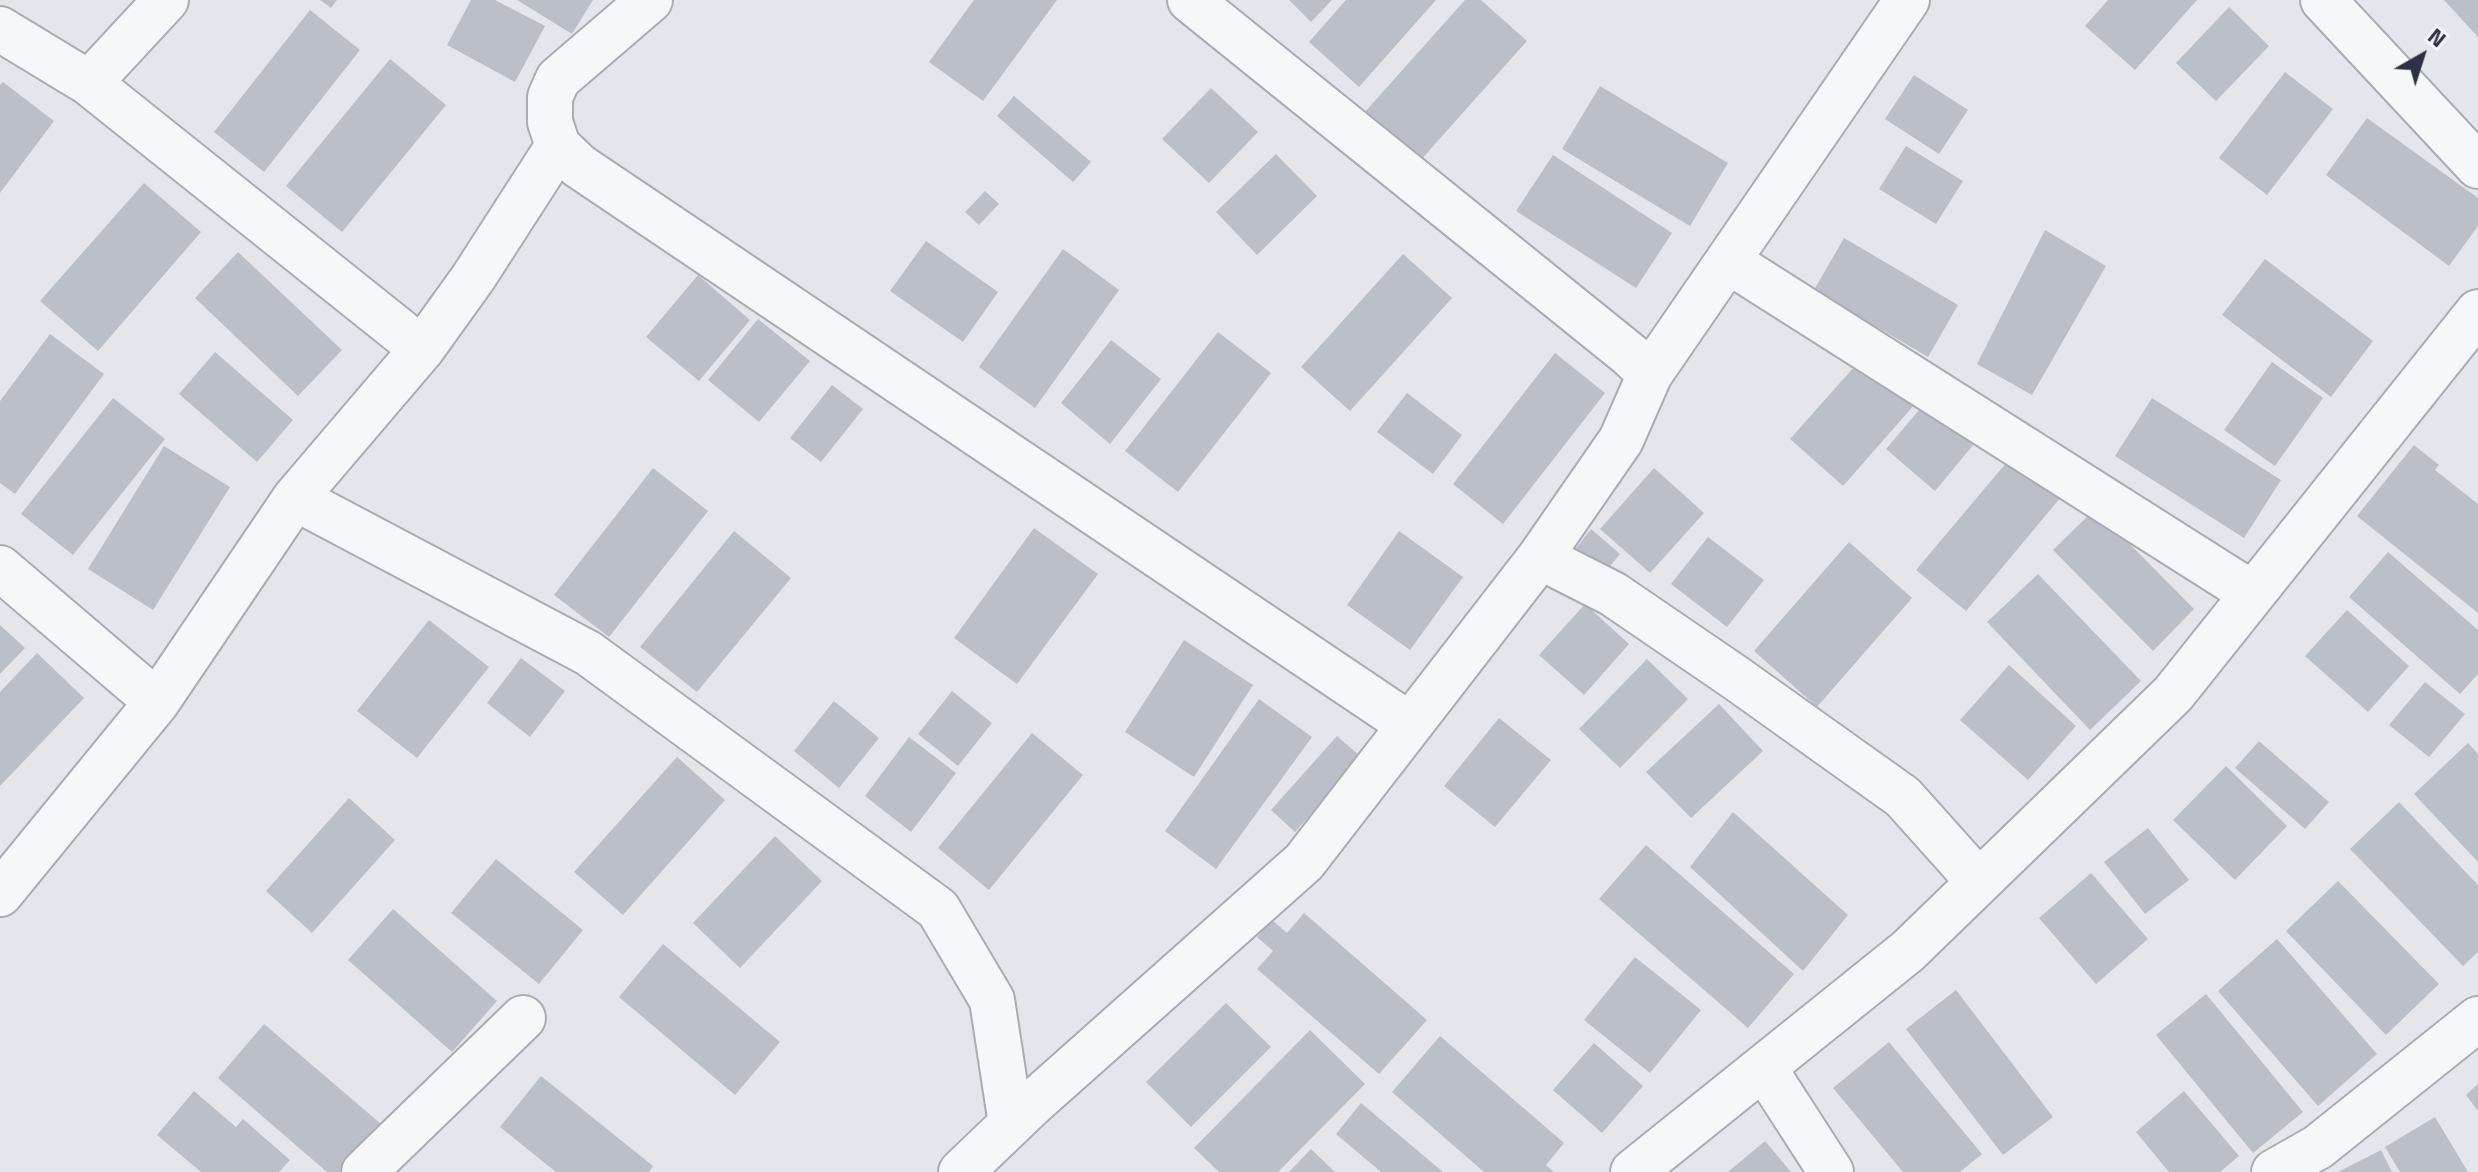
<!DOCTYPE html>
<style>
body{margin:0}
#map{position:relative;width:2478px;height:1172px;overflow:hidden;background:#e4e6eb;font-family:"Titillium Web",sans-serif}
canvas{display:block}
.north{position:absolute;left:2382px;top:16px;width:80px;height:80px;-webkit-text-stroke:6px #f4f5f8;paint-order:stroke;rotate:39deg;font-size:22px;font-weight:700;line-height:32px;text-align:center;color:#2c3243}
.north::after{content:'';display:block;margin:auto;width:28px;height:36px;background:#2c3243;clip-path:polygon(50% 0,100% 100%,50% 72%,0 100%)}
</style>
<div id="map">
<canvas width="2478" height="1172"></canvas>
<div class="north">N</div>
</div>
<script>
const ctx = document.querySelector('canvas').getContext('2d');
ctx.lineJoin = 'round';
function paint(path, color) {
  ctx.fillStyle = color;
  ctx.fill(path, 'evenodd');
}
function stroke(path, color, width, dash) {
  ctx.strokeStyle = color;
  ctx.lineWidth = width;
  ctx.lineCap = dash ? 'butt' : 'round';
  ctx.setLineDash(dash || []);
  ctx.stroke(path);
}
const building = new Path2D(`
 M320 0H337L331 8Z
 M471 0H495L545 26 515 82 447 45Z
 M517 0H593L572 34Z
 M974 0H1057L983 101 929 62Z
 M1289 0H1332L1311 22Z
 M1346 0H1436L1359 87 1309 42Z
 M1465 0H1481L1527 41 1419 162 1364 113Z
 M2108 0H2197L2135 70 2085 26Z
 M2444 0H2478V37Z
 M2229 7 2269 46 2216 101 2176 63Z
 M310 10 360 50 264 172 214 132Z
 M390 59 446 105 342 232 286 186Z
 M2285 72 2333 109 2267 195 2219 158Z
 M1914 75 1968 110 1939 154 1885 119Z
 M3 82 54 121 0 193V85Z
 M1600 86 1728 163 1690 226 1562 149Z
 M1211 88 1258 132 1209 183 1162 139Z
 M1014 96 1091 162 1073 182 997 116Z
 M2367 118 2478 198V226L2449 266 2326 175Z
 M1906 146 1963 181 1936 224 1879 189Z
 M1276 154 1317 196 1257 255 1216 212Z
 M1553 155 1672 233 1636 288 1516 211Z
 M144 183 201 232 98 351 40 301Z
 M985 191 999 204 979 225 965 212Z
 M2045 230 2106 266 2032 395 1977 364Z
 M1844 238 1958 305 1928 357 1814 290Z
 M926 241 998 292 963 342 890 291Z
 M1063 249 1119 290 1035 408 979 367Z
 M238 252 342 350 298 396 195 298Z
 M1403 254 1452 298 1350 411 1301 367Z
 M2265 259 2373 341 2331 397 2222 315Z
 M698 275 750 320 699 381 646 337Z
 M758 319 810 361 759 422 708 380Z
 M1218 332 1271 373 1178 492 1125 451Z
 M50 334 104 374 15 494 0 483V401Z
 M1111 340 1161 379 1110 444 1061 403Z
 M215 352 293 420 257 462 179 394Z
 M1555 353 1605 393 1503 524 1453 484Z
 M1863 357 1916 403 1843 486 1790 439Z
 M2272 362 2323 398 2275 466 2224 430Z
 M832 385 863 409 821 462 790 438Z
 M1407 393 1462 435 1433 474 1377 432Z
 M113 398 165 439 73 555 21 514Z
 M2152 398 2281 480 2244 538 2115 456Z
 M1925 403 1974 444 1935 491 1886 449Z
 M2414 445 2439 465 2435 470 2478 504V613L2357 516Z
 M164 446 230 487 153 610 88 569Z
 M2012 456 2061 497 1966 611 1916 570Z
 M653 468 708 511 609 637 554 595Z
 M1654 468 1704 513 1650 573 1600 529Z
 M2095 509 2194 609 2153 651 2053 550Z
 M1034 528 1098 574 1017 684 954 638Z
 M1591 529 1620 554 1602 576 1573 552Z
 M734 531 791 578 697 692 640 647Z
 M1399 531 1463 577 1410 650 1347 605Z
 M1708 537 1764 580 1727 627 1671 584Z
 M1849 542 1912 598 1817 707 1754 651Z
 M2388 552 2478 630V674L2460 694 2349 597Z
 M2038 574 2141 681 2090 730 1987 622Z
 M1585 604 1629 644 1584 695 1539 655Z
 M2347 610 2409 666 2368 712 2305 656Z
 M429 620 489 667 417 758 357 711Z
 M0 625 25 648 0 674Z
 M1184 640 1253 685 1194 777 1125 732Z
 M37 653 84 698 0 786V692Z
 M521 658 565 691 530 737 487 703Z
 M1647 659 1688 699 1620 768 1579 729Z
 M2009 665 2076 726 2028 780 1960 720Z
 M2425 682 2465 714 2429 757 2389 725Z
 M952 691 992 723 958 766 918 734Z
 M1259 699 1312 737 1216 869 1165 831Z
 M834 701 879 738 839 788 794 751Z
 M1719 704 1763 751 1691 818 1646 772Z
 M1499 718 1551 760 1495 827 1444 786Z
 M1032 733 1083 775 989 890 938 848Z
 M1337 736 1361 757 1295 832 1271 810Z
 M909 737 956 773 911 832 865 796Z
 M2259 741 2329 802 2305 829 2235 768Z
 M2468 743 2478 754V862L2414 794Z
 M677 757 725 800 623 915 574 872Z
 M2226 766 2287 826 2235 880 2173 820Z
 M349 798 395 840 312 933 266 891Z
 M2399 802 2478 885V952L2463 966 2350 849Z
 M1733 812 1848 915 1803 971 1690 867Z
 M2148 828 2189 880 2145 914 2104 862Z
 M775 836 822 881 740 968 693 923Z
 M1646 845 1794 974 1748 1028 1599 899Z
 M496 859 583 930 539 984 451 913Z
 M2091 873 2148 939 2096 984 2039 918Z
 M2338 881 2439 984 2386 1035 2286 931Z
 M393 909 497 1001 452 1052 348 960Z
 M1304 913 1427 1020 1379 1074 1257 969 1273 951 1257 937 1272 920 1287 933Z
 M2277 939 2377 1054 2318 1106 2218 991Z
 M663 944 780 1042 735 1095 619 997Z
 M1635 957 1701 1010 1650 1073 1584 1020Z
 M1956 990 2053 1117 2003 1155 1906 1029Z
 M2206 994 2303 1112 2253 1153 2156 1035Z
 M1226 1003 1271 1047 1191 1127 1146 1082Z
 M264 1024 381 1124 340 1172H327L218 1078Z
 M1310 1030 1365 1084 1278 1172H1219L1194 1148Z
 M1440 1036 1564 1143 1546 1165 1554 1172H1484L1392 1092Z
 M1889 1042 1982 1154 1960 1172H1903L1833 1088Z
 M1594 1043 1643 1086 1602 1133 1553 1090Z
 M541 1076 653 1166 649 1172H556L500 1127Z
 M2478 1084V1111L2466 1095Z
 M194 1091 236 1127 243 1119 290 1160 279 1172H201L157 1135Z
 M2184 1091 2239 1156 2220 1172H2169L2136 1132Z
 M1361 1103 1443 1172H1381L1336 1134Z
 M2435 1117 2468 1172H2400L2385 1147Z
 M1765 1141 1791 1172H1728Z
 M1311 1149 1335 1172H1289Z
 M2381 1150 2392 1172H2338Z`);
const minor = new Path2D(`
 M650 0 558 79 550 97V122L558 146 579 166 1410 725
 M2323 0 2478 166
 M0 29 89 83 422 349
 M89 83 166 0
 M1728 261 2253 594
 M1650 374 1907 0
 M295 498 588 653 938 909 992 1000 1011 1124
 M1540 557 1613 594 1736 678 1903 797 1979 882
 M0 568 157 702
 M0 894 157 702 295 498 422 349 473 278 558 146
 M1764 1068 1831 1172
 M364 1172 523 1018
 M961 1172 1032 1104 1304 862 1540 557 1621 440 1650 374 1630 355 1190 0
 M1633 1172 1908 951 2173 694 2478 312
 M2274 1172 2318 1147 2478 1019`);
paint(building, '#bbbfc8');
stroke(minor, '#a9acb5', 48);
stroke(minor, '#f6f7f9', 44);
</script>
